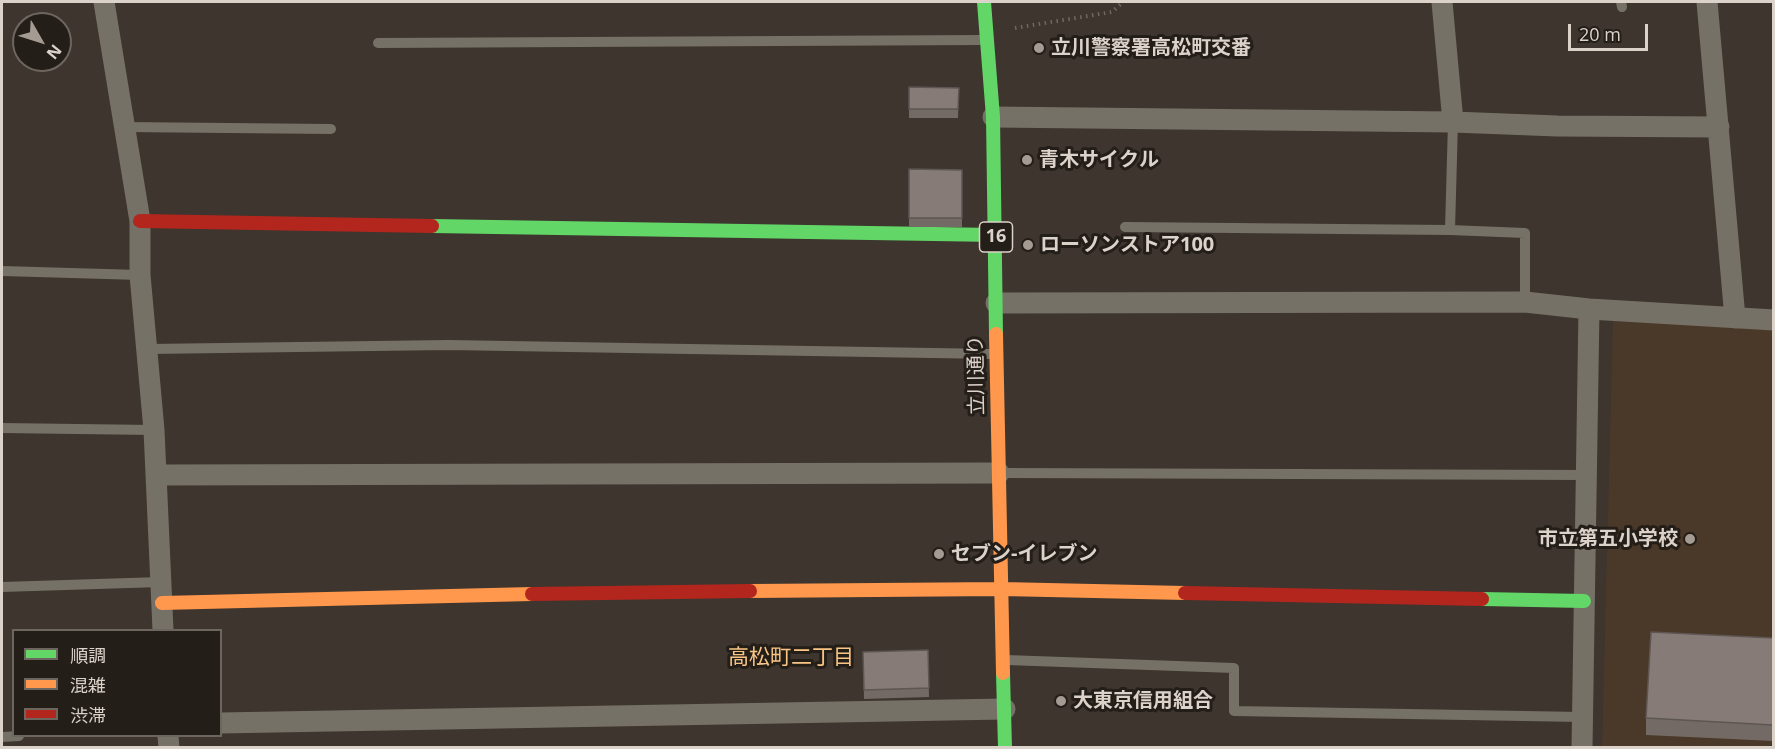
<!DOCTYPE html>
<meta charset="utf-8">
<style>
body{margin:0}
#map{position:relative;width:1775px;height:749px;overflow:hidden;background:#3d352e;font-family:"Open Sans","Noto Sans JP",sans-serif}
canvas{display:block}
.frame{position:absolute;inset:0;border:3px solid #dbd2ca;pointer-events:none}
.legend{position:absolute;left:12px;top:629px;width:210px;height:108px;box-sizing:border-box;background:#241e18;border:2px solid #6d665f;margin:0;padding:8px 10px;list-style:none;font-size:18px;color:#dbd2ca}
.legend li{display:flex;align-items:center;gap:12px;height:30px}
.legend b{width:30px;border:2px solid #6d665f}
.north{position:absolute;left:12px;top:12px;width:60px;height:60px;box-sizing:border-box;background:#241e18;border:2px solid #6d665f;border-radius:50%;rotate:129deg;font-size:16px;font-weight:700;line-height:24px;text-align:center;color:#dbd2ca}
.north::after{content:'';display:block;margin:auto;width:21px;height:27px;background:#a49b93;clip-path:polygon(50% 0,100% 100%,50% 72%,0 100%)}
.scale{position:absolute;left:1568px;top:24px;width:80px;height:27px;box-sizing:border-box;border:3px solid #dbd2ca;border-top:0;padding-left:8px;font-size:18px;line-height:21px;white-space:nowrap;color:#dbd2ca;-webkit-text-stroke:4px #241e18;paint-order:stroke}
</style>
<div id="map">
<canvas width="1775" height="749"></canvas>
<div class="frame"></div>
<ul class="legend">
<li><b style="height:8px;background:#63d668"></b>順調</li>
<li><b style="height:8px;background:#ff974d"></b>混雑</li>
<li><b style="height:8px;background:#b3261e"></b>渋滞</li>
</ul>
<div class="north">N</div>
<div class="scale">20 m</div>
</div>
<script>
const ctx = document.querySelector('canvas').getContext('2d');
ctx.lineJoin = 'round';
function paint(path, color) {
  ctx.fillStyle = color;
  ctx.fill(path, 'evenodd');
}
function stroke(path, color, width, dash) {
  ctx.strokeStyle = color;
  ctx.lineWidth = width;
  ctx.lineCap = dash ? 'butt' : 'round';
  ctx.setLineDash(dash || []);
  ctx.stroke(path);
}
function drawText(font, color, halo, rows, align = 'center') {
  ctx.font = font + ' "Open Sans","Noto Sans JP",sans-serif';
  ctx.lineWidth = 6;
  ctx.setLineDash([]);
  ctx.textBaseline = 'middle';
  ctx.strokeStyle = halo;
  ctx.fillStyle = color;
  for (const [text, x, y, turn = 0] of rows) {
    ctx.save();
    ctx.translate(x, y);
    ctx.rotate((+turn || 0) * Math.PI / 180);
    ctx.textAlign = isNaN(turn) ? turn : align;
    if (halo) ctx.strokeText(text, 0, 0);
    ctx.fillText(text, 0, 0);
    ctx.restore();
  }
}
const built = new Path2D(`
 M1613 318 1773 330V747L1602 748Z`);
const path = new Path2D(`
 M1015 28 1112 12 1123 2`);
const lane = new Path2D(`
 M1621 2 1622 7
 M378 43 984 40
 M124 127 331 129
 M1125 227 1450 230 1525 233V302
 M1450 230 1453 122
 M2 271 140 275
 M148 349 448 345 992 354
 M2 428 154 430
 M1002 473 1586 475
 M2 587 161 582
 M1006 660 1234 668V711L1582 717
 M2 737 19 736`);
const street = new Path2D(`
 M104 2 140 221V275L154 430 163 630
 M1442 2 1453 122
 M1707 2 1735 318
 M993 117 1453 122 1557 126 1719 127
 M996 303 1525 302 1589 309 1774 320
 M157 475 999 473
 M220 723 1005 709
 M168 736 169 748
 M1582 748 1589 309`);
const fast = new Path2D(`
 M984 2 993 117 996 334
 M432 226 996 235
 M1482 599 1584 601
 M1003 673 1005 748`);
const slow = new Path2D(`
 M996 334 1003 673
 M750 591 1002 589 1185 593
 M162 603 532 594`);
const jam = new Path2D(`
 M140 221 432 226
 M1185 593 1482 599
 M532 594 750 591`);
const wall = new Path2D(`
 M909 87 959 88 958 118H909Z
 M909 169 962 170V227H909Z
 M1773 638V741L1646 735V718Z
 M928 650 929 697 864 699 863 652Z`);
const building = new Path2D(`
 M909 87 959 88 958 109H909Z
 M909 169 962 170V218H909Z
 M1651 632 1773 638V725L1646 718Z
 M928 650 929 688 864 690 863 652Z`);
const markers = [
 [1039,48,6,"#a49b93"],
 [1027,160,6,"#a49b93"],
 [1028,245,6,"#a49b93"],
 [1690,539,6,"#a49b93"],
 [939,554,6,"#a49b93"],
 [1061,701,6,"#a49b93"]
];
const shields = [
 [996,237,33]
];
const shieldNames = [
 ["16",996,237]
];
const poiNames = [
 ["立川警察署高松町交番",1051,48],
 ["青木サイクル",1039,160],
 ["ローソンストア100",1040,245],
 ["市立第五小学校",1678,539,"right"],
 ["セブン-イレブン",951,554],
 ["大東京信用組合",1073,701]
];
const streetNames = [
 ["立川通り",977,375,-91]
];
const neighbourhoodNames = [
 ["高松町二丁目",791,658]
];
paint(built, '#4a3828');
stroke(path, '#6d6961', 4, [1.5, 4.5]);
stroke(lane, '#757166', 10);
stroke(street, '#757166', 21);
stroke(fast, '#63d668', 14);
stroke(slow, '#ff974d', 14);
stroke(jam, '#b3261e', 14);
paint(wall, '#736a65');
paint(building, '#867b76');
stroke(building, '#5e5653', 1.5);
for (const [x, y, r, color] of markers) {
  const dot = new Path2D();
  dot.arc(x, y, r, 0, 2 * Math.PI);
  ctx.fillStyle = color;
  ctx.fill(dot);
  stroke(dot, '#241e18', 2);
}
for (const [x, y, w] of shields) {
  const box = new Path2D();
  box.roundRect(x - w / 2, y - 15, w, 30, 4.5);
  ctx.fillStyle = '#241e18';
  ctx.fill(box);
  stroke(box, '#dbd2ca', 1.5);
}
drawText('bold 18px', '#dbd2ca', null, shieldNames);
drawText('bold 20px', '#dbd2ca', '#241e18', poiNames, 'left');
drawText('20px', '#dbd2ca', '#241e18', streetNames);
drawText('21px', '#f9c585', '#241e18', neighbourhoodNames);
</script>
